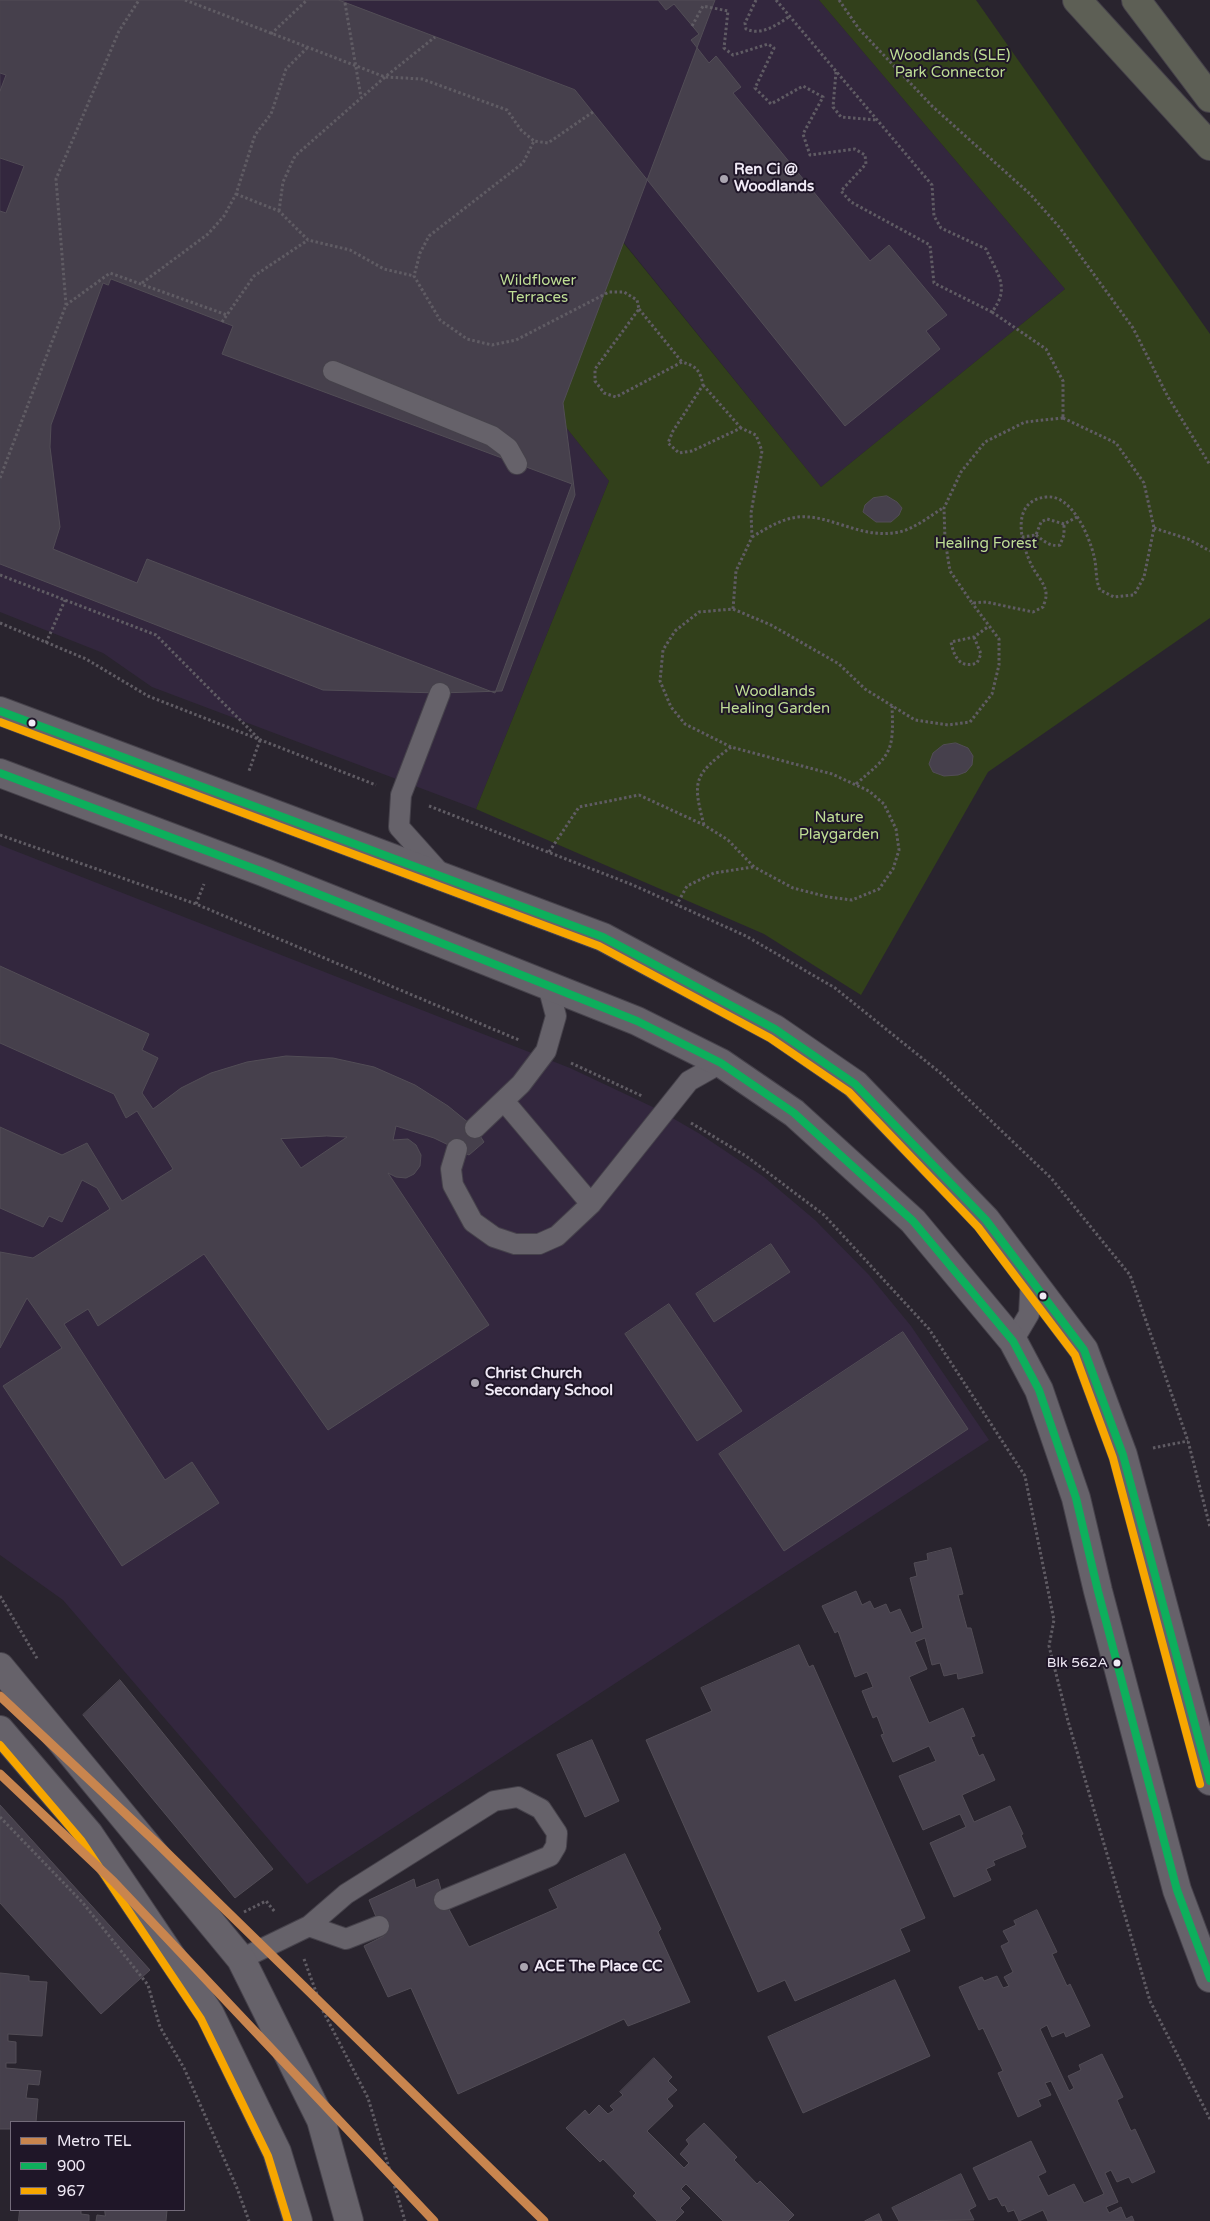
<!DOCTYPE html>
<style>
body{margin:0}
#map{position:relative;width:1210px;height:2221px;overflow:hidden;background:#29242e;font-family:"Varela Round",sans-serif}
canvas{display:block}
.legend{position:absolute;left:10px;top:2121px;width:175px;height:90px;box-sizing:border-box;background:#1f1628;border:1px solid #736b7a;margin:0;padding:6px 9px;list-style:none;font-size:15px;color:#f0eaf6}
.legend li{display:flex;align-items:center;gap:10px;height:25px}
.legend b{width:25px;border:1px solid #736b7a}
</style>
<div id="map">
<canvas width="1210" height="2221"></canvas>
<ul class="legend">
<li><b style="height:6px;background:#c9854e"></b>Metro TEL</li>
<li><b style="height:6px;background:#0daf5c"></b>900</li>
<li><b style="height:6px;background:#f7a600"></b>967</li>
</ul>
</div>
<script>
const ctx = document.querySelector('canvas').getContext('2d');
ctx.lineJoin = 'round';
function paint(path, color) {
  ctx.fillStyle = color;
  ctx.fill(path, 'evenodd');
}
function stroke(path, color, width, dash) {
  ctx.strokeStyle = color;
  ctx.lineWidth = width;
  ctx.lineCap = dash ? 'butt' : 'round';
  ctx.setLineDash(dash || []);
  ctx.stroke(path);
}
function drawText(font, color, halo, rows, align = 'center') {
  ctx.font = font + ' "Varela Round",sans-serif';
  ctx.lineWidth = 4;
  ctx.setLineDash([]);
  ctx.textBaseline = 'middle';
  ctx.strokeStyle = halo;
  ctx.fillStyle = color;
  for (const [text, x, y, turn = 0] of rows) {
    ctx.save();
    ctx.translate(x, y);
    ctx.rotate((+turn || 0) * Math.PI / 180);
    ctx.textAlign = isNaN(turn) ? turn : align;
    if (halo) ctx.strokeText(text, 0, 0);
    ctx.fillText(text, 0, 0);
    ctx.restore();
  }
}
const built = new Path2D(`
 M0 0H819L1065 289 821 487 563 167 541 396 609 481 476 809 152 687 103 653 0 612Z
 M0 845 570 1068 657 1109 700 1134 764 1177 815 1220 869 1275 911 1326 989 1440 307 1884 63 1600 0 1555Z`);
const green = new Path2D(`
 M819 0H976L1210 334V618L988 772 861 995 764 934 476 809 609 481 541 396 562 167 821 487 1065 289Z`);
const building = new Path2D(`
 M0 0H715L563 403 575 495 502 691 440 693 323 690 0 564Z
 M339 0H658L666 10 674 4 699 34 691 40 709 63 716 56 741 87 733 93 870 261 889 245 947 315 926 331 940 349 845 426 575 90Z
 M0 73 6 75 0 91Z
 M0 158 24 166 6 213 0 211Z
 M111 279 233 326 222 354 572 484 495 693 147 559 137 583 53 549 60 527 50 447 51 425 103 283 108 285Z
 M887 496 897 502 902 508 899 515 891 522H876L863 512 865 505 873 498Z
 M956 743 968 748 973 756 972 765 966 772 958 775 944 776 933 772 929 764 933 753 943 745Z
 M0 966 149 1034 142 1050 158 1058 142 1093 153 1109 181 1088 211 1073 247 1062 286 1056 333 1058 374 1067 415 1085 448 1106 475 1128 484 1142 469 1155 434 1138 396 1126 393 1140 408 1139 416 1145 421 1155 420 1166 414 1174 406 1178 396 1177 388 1173 489 1325 328 1430 204 1254 98 1326 88 1309 64 1324 165 1480 192 1462 219 1503 122 1566 3 1386 62 1348 27 1298 0 1348V1252L33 1258 110 1209 97 1188 82 1180 62 1222 49 1216 43 1227 0 1208V1127L62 1155 87 1143 122 1201 173 1169 137 1111 126 1118 114 1094 0 1043ZM327 1136 347 1137 301 1168 281 1139Z
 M771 1244 790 1272 714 1322 696 1294Z
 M669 1304 742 1411 697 1441 625 1334Z
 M903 1332 968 1429 784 1551 719 1454Z
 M951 1548 963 1594 958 1595 967 1628H971L983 1673 958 1679 957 1673 944 1676 940 1663 932 1665 925 1638 915 1642 927 1669 909 1677 929 1723 963 1708 975 1736 971 1737 979 1756 983 1754 995 1780 962 1795 974 1822 1010 1806 1023 1834 1021 1835 1026 1847 993 1861 995 1865 986 1869 991 1880 954 1897 930 1843 966 1827 960 1814 923 1830 899 1776 936 1761 929 1746 893 1762 881 1735 884 1734 877 1716 873 1718 862 1691 873 1687 867 1672 855 1677 838 1631 835 1633 822 1606 856 1591 862 1605 870 1601 874 1609 886 1604 890 1613 900 1609 911 1633 923 1628 910 1578 917 1576 914 1563 928 1560 927 1554Z
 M799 1645 809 1667 813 1665 925 1918 900 1929 910 1951 795 2001 785 1980 758 1992 646 1740 712 1711 701 1688Z
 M120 1680 273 1869 235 1898 83 1715Z
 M592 1740 619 1801 585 1817 557 1755Z
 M0 1805 150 1970 101 2014 0 1903Z
 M625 1854 661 1929 658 1932 690 2002 628 2026 624 2019 458 2094 411 1988 388 1997 364 1946 384 1936 369 1900 414 1879 416 1888 438 1879 444 1900 469 1947 558 1908 549 1890Z
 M1037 1910 1057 1952 1052 1954 1067 1986 1070 1984 1090 2026 1066 2037 1064 2032 1052 2037 1047 2025 1040 2029 1069 2091 1074 2088 1068 2076 1081 2070 1079 2065 1102 2054 1123 2097 1117 2100 1131 2131 1135 2129 1155 2172 1132 2183 1129 2177 1117 2182 1111 2170 1105 2173 1118 2202 1106 2207 1109 2213 1121 2207 1126 2219 1132 2216 1134 2221H1048L1043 2210 1019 2221 1014 2210 1008 2212 1005 2205 1002 2206 997 2197 989 2200 973 2168 1031 2141 1046 2172 1038 2176 1048 2196 1074 2184 1084 2203 1104 2194 1051 2081 1045 2083 1051 2095 1038 2100 1041 2106 1018 2117 998 2073 1003 2071 983 2028 979 2030 959 1987 982 1977 984 1981 997 1976 1003 1988 1009 1986 1004 1977 1013 1972 1001 1946 1009 1942 1003 1931 1016 1925 1014 1921Z
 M0 1973 29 1976V1981L47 1982 42 2036 8 2034V2041L16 2042V2063H6V2068L41 2071 39 2085 28 2084 26 2098 38 2099 36 2122H11V2129H0Z
 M895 1980 930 2056 803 2113 768 2037Z
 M654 2058 672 2077 668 2081 677 2090 667 2099 673 2106 647 2131 684 2168 689 2163 680 2154 689 2144 686 2140 704 2123 737 2157 734 2160 757 2184 760 2181 794 2215 788 2221H723L686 2184 681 2189 690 2198 680 2208 684 2212 675 2221H657L633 2196 636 2193 603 2159 600 2162 566 2128 585 2110 589 2115 599 2105 608 2114 614 2110 610 2106 623 2095 620 2092Z
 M961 2174 976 2206 969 2210 974 2220 899 2221 892 2208Z
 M20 2210H81V2214L89 2215V2221H19Z
 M105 2210H167L166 2221H96L97 2215 105 2216Z
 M879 2214 882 2221H865Z`);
const path = new Path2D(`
 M185 0 385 77 422 79 507 110 521 130 534 141
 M756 0 745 23 746 29C761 36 777 25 790 16
 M776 0 932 185 934 216 941 228 986 249C997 274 1011 287 992 312L1046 349 1063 381V418
 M839 0 859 29 932 106 1030 194 1060 228 1133 328 1168 397 1210 465
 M345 3 361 97
 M692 26 703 6 728 11 724 48 733 55 768 44 774 48 755 88 771 104 803 86 823 97 803 134 810 155 855 149 865 155 866 164 841 191 851 202 930 245 934 283 992 312
 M271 34 307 0
 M836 72 833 107 841 117 877 120
 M593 112 548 143 534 141 523 163 429 236 420 253 414 276 440 320 467 339 492 345 516 340 609 292H624L637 300 639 309 595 369V381L604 393 616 397 682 362C696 366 700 370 703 385L673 431 668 443 679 453 692 451 741 428 756 435 762 451 751 513 752 537 736 571 733 609
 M236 194 279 211 308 240 350 250 384 269 414 276
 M279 211 283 182 295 156 385 77 435 37
 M142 283 208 234 224 216 236 194 255 135 271 114 286 69 307 48
 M66 305 110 273 227 315
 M639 309 682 362
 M222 322 254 276 308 240
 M703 385 741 428
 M1063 418 1116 443 1144 483 1154 528 1144 577 1134 595 1114 597 1100 590C1095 579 1097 567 1094 556 1089 536 1072 494 1046 497 1009 501 1021 545 1033 568 1038 577 1047 586 1046 596 1046 599 1044 604 1043 607L1033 612 986 602 972 603 950 571 945 540 944 508 961 472 985 442 1025 422Z
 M0 478 66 305 56 179 119 31 139 0
 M1154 528 1188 539 1210 551
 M1036 535C1044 541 1050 547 1060 545L1064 535V524
 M752 537C767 528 781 519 798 517 831 514 861 540 899 532 914 529 930 516 943 508
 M1022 537 1036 535 1041 522 1047 519 1064 524 1077 517
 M0 575 156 635 260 740 249 771
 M0 623 86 659 148 696 376 785
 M974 637 981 654 977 663C960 669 954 657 951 642L974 637 989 626
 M46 643 65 600
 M856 784C891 754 894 753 892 706
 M429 806 633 885 746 936 835 988 943 1075 1051 1178 1130 1275 1188 1441 1210 1527
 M704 825C692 780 694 775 731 747
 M0 835 196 904 519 1040
 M549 852 579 807 639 795 704 825 728 840 754 867 793 888 828 897 852 900 879 889 893 869 899 850 896 829 884 804 869 791 832 774 731 747 685 724 671 707 660 681 663 650 675 631 699 612 733 609 771 625 839 664 865 689 915 720 948 725 970 722 992 694 999 665V639L972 603
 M196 904 204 884
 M676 906 687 886 714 873 753 867
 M571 1063 642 1096
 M691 1123 746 1156 824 1215 929 1329 1025 1476 1054 1620 1049 1646 1068 1721 1150 2001 1210 2119
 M1153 1448 1188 1441
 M0 1596 38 1660
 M0 1817 83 1903 148 1985 160 2027 184 2068 237 2188 249 2221
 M244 1912 266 1901 275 1912
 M304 1959 323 2011 368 2098 405 2221`);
const lane = new Path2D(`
 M333 371 492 436 508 448 517 464
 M440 693 401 795 399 827 442 875
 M504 1101 591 1204
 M475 1128 521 1084 546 1051 556 1016 548 986
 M457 1149 451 1169 453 1185 473 1222 494 1237 515 1244H539L557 1236 591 1204 689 1081 721 1063
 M1013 1341 1029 1314 1031 1278
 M379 1926 346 1939 309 1926 346 1894 494 1801 518 1797 541 1809 557 1833 556 1846 550 1856 444 1900
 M241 1959 309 1926`);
const street = new Path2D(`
 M0 711 603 937 775 1029 855 1084 986 1220 1084 1350 1123 1455 1210 1781
 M0 773 263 872 637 1021 721 1063 794 1113 913 1221 1013 1341 1039 1390 1076 1498 1098 1591 1177 1890 1210 1978`);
const secondary = new Path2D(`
 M0 1667 241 1959 321 2120 349 2221
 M0 1730 89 1834 210 2014 277 2152 298 2221`);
const highway = new Path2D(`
 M1077 0 1210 146
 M1136 0 1210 98`);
const bus1 = new Path2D(`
 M0 711 603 937 775 1029 855 1084 986 1220 1084 1350 1123 1455 1210 1781
 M0 773 263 872 637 1021 721 1063 794 1113 913 1221 1013 1341 1039 1390 1076 1498 1098 1591 1177 1890 1210 1978`);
const bus2 = new Path2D(`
 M0 722 599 946 770 1038 849 1092 978 1227 1075 1355 1113 1458 1200 1784
 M0 1745 81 1840 201 2019 268 2156 288 2221`);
const metro1 = new Path2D(`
 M0 1696 159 1845 544 2221
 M0 1774 114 1882 434 2221`);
const markers = [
 [724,179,5,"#aaa5b0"],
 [32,723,4.5,"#f0eaf6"],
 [1043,1296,4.5,"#f0eaf6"],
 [475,1383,5,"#aaa5b0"],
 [1117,1663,4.5,"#f0eaf6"],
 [524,1967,5,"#aaa5b0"]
];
const busNames = [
 ["Blk 562A",1108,1663]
];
const parkNames = [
 ["Woodlands (SLE)",950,56],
 ["Park Connector",950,73],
 ["Wildflower",538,281],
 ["Terraces",538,298],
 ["Healing Forest",986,544],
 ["Woodlands",775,692],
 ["Healing Garden",775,709],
 ["Nature",839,818],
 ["Playgarden",839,835]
];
const poiNames = [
 ["Ren Ci @",734,170],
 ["Woodlands",734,187],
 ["Christ Church",485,1374],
 ["Secondary School",485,1391],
 ["ACE The Place CC",534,1967]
];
paint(built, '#33273e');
paint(green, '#32401b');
paint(building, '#46404c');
stroke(building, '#524d56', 1);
stroke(lane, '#46424b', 22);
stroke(street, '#46424b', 30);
stroke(secondary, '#46424b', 30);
stroke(highway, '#46424b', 30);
stroke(path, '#605c64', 3, [2.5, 2.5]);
stroke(lane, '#66626a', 20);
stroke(street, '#66626a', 28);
stroke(secondary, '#66626a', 28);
stroke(highway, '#5d5f55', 28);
stroke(bus1, '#0daf5c', 8);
stroke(bus2, '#f7a600', 8);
stroke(metro1, '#c9854e', 9);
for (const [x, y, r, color] of markers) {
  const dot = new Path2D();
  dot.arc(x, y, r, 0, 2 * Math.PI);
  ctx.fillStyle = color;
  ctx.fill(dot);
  stroke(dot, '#1f1628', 2);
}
drawText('14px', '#f0eaf6', '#1f1628', busNames, 'right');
drawText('15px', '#bedd94', '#1f1628', parkNames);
drawText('bold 15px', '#f0eaf6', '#1f1628', poiNames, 'left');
</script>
